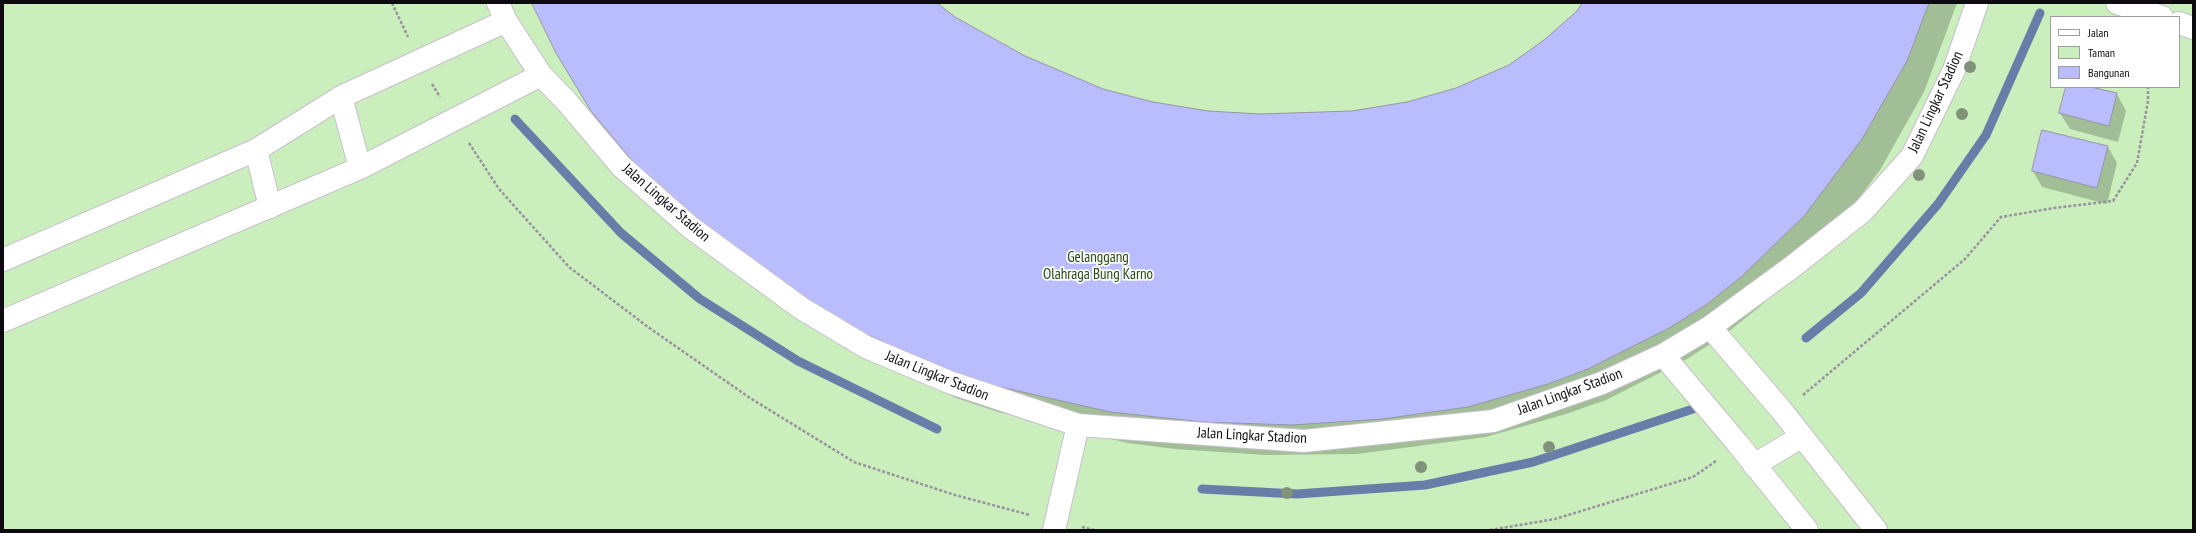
<!DOCTYPE html>
<style>
body{margin:0}
#map{position:relative;width:2196px;height:533px;overflow:hidden;background:#f4ecfb;font-family:"PT Sans Narrow",sans-serif}
canvas{display:block}
.frame{position:absolute;inset:0;border:4px solid #0e0b10;pointer-events:none}
.legend{position:absolute;left:2050px;top:16px;width:130px;height:72px;box-sizing:border-box;background:#fff;border:1px solid #9f9d9f;margin:0;padding:5px 7px;list-style:none;font-size:12px;color:#0e0b10}
.legend li{display:flex;align-items:center;gap:8px;height:20px}
.legend b{width:20px;border:1px solid #9f9d9f}
</style>
<div id="map">
<canvas width="2196" height="533"></canvas>
<div class="frame"></div>
<ul class="legend">
<li><b style="height:5px;background:#fff"></b>Jalan</li>
<li><b style="height:11px;background:#cbeebd"></b>Taman</li>
<li><b style="height:11px;background:#babdfd"></b>Bangunan</li>
</ul>
</div>
<script>
const ctx = document.querySelector('canvas').getContext('2d');
ctx.lineJoin = 'round';
function paint(path, color) {
  ctx.fillStyle = color;
  ctx.fill(path, 'evenodd');
}
function stroke(path, color, width, dash) {
  ctx.strokeStyle = color;
  ctx.lineWidth = width;
  ctx.lineCap = dash ? 'butt' : 'round';
  ctx.setLineDash(dash || []);
  ctx.stroke(path);
}
function drawText(font, color, halo, rows, align = 'center') {
  ctx.font = font + ' "PT Sans Narrow",sans-serif';
  ctx.lineWidth = 3.5;
  ctx.setLineDash([]);
  ctx.textBaseline = 'middle';
  ctx.strokeStyle = halo;
  ctx.fillStyle = color;
  for (const [text, x, y, turn = 0] of rows) {
    ctx.save();
    ctx.translate(x, y);
    ctx.rotate((+turn || 0) * Math.PI / 180);
    ctx.textAlign = isNaN(turn) ? turn : align;
    if (halo) ctx.strokeText(text, 0, 0);
    ctx.fillText(text, 0, 0);
    ctx.restore();
  }
}
const green = new Path2D(`
 M3 3H2193V530H3ZM2051 17H2179V87H2051Z`);
const shadow = new Path2D(`
 M534 3H936L954 18 1024 56 1103 90 1153 103 1208 112 1260 115 1352 112 1407 103 1456 89 1509 66 1545 41 1577 12 1583 3H1957L1924 92 1880 170 1823 246 1758 308 1723 336 1687 359 1606 400 1566 414 1486 437 1357 454 1265 455 1175 449 1128 443 998 412 956 398 878 361 803 316 610 142 575 84Z
 M2067 87H2087L2117 94 2126 111 2118 142 2070 129 2060 113Z
 M2108 147 2117 163 2107 204 2042 187 2033 171Z`);
const stream = new Path2D(`
 M515 119 621 233 700 299 798 361 937 429
 M1806 338 1861 293 1938 204 1986 135 2040 13
 M1202 489 1297 494 1425 485 1533 462 1693 409`);
const building = new Path2D(`
 M532 3H937L955 17 1025 56 1103 89 1153 102 1208 111 1260 114 1352 111 1407 102 1456 88 1509 65 1544 40 1577 11 1582 3H1929L1907 61 1862 139 1805 215 1741 277 1706 305 1669 328 1588 369 1548 384 1468 407 1382 419 1292 425 1203 422 1110 412 979 382 937 367 859 331 749 262 648 180 591 111 556 53Z
 M2066 87H2091L2117 93 2109 126 2059 113Z
 M2042 130 2108 146 2097 188 2032 171Z`);
const path = new Path2D(`
 M392 3 408 37
 M432 84 440 97
 M469 143 499 189 569 267 648 327 750 398 854 462 955 495 1030 515
 M1803 395 1965 259 2001 217 2054 208 2113 201 2137 163 2148 101V87
 M1082 527 1094 530
 M1490 530 1555 519 1693 477 1716 461`);
const minor = new Path2D(`
 M498 3 506 21 541 75 567 102 621 166 690 227 801 308 866 347 949 382 1078 425 1304 441 1493 421 1602 383 1663 355 1710 327 1792 267 1863 211 1912 156 1954 70 1977 3
 M2117 3 2162 17
 M2179 23 2193 28
 M341 97 360 168
 M256 150 270 207
 M3 260 256 150 341 97 506 21
 M3 321 360 168 541 75
 M1710 327 1782 411 1876 530
 M1663 355 1738 444 1807 530
 M1754 465 1801 437
 M1054 530 1078 425`);
const trees = [
 [1970,67],
 [1962,114],
 [1919,175],
 [1549,447],
 [1421,467],
 [1287,493]
];
const streetNames = [
 ["Jalan Lingkar Stadion",1936,102,-65],
 ["Jalan Lingkar Stadion",666,203,41],
 ["Jalan Lingkar Stadion",937,376,22],
 ["Jalan Lingkar Stadion",1570,392,-20],
 ["Jalan Lingkar Stadion",1252,436,3]
];
const parkNames = [
 ["Gelanggang",1098,258],
 ["Olahraga Bung Karno",1098,275]
];
paint(green, '#cbeebd');
paint(shadow, '#0003');
stroke(stream, '#687ea8', 9);
paint(building, '#babdfd');
stroke(building, '#9596a4', 1);
stroke(minor, '#c7bfcd', 24);
stroke(path, '#98929d', 2.5, [3, 2]);
stroke(minor, '#fff', 22);
ctx.fillStyle = '#809279';
for (const [x, y] of trees) {
  ctx.beginPath();
  ctx.arc(x, y, 6, 0, 2 * Math.PI);
  ctx.fill();
}
drawText('15px', '#0e0b10', '#fff', streetNames);
drawText('15px', '#22490e', '#fff', parkNames);
</script>
